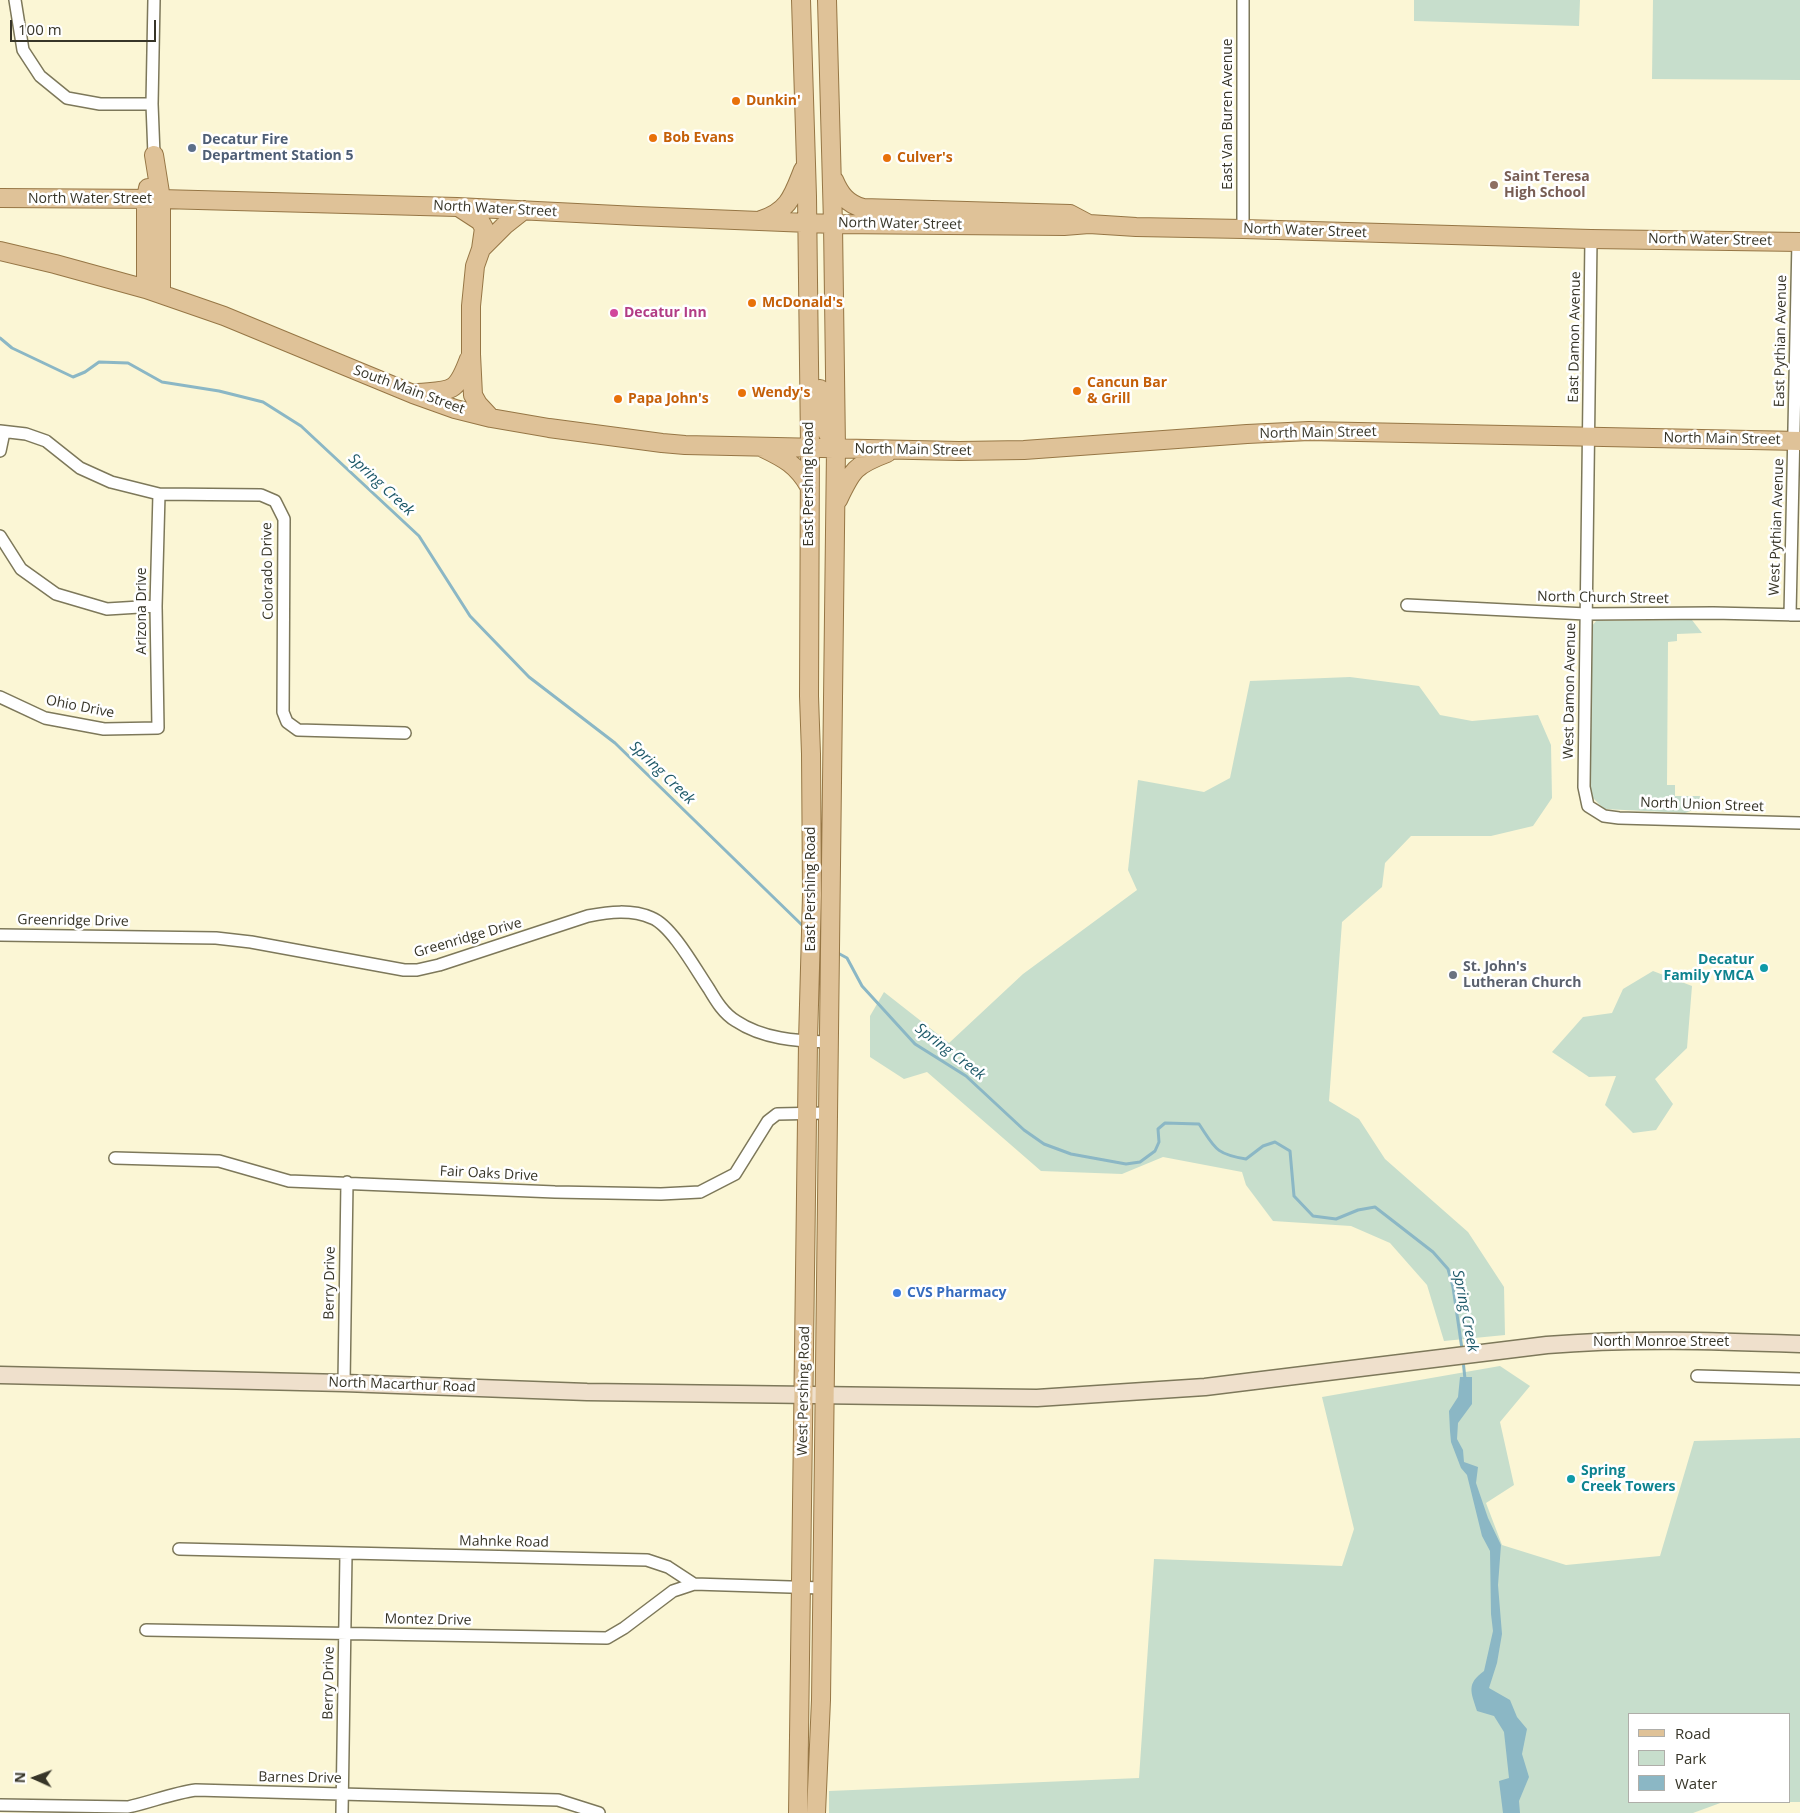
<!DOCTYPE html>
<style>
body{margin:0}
#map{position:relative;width:1800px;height:1813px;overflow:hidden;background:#fbf6d5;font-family:"Open Sans",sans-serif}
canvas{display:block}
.legend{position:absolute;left:1628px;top:1713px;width:162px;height:90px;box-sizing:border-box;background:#fff;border:1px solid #afaea9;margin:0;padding:6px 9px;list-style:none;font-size:15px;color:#373528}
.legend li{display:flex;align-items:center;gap:10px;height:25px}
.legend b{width:25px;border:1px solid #afaea9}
.north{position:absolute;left:10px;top:1753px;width:50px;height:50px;-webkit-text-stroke:4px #fff;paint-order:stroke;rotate:272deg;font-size:14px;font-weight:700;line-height:20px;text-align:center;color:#373528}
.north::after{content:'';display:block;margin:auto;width:18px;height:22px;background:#373528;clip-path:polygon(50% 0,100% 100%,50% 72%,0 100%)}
.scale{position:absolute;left:10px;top:20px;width:146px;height:22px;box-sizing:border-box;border:2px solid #373528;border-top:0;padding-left:6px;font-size:15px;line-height:18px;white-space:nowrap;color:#373528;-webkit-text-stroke:4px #fff;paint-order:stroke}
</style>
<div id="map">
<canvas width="1800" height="1813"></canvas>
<ul class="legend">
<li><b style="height:6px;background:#dfc298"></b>Road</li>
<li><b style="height:14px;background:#c7decc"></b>Park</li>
<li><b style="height:14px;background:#8bb7c5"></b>Water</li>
</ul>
<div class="north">N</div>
<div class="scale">100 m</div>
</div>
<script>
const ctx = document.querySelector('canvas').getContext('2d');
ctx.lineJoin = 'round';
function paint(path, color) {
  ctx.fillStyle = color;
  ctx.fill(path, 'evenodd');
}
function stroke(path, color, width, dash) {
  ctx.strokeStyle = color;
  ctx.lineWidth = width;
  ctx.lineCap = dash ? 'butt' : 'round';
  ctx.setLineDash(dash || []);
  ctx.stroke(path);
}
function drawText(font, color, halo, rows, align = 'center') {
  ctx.font = font + ' "Open Sans",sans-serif';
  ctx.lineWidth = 5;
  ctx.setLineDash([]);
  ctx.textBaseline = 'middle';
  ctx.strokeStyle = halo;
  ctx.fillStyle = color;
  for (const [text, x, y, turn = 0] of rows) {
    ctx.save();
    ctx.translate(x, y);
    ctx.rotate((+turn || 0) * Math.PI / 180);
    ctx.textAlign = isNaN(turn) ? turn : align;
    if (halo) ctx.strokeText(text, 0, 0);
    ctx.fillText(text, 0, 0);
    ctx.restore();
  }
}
const green = new Path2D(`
 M1414 0H1580L1579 26 1414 21Z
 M1653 0H1800V80L1652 79Z
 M1692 620 1702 633 1677 634V641L1668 642 1667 785H1675V796H1700C1699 806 1695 810 1685 813L1604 809 1590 795 1592 626 1596 621Z
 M1350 677 1419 686 1440 715 1472 721 1538 715 1551 745 1552 798 1533 826 1491 836H1411L1385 863 1382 887 1342 922 1329 1101 1359 1119 1385 1159 1468 1232 1504 1287 1505 1335 1444 1341 1427 1285 1390 1243 1351 1226 1273 1221 1246 1185 1242 1172 1163 1157 1122 1174 1041 1171 927 1072 904 1079 870 1057V1016L884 992 949 1043 1023 974 1137 890 1128 870 1138 780 1204 792 1230 778 1250 681Z
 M1653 971 1692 986 1687 1048 1655 1079 1673 1104 1656 1130 1633 1133 1605 1105 1616 1076 1589 1077 1552 1052 1583 1017 1612 1013 1623 989Z
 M1500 1366 1530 1386 1500 1422 1514 1485 1486 1503 1502 1545 1566 1565 1660 1556 1694 1441 1800 1438V1802H1788L1789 1714H1629V1802H1723L1693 1813H829V1791L1139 1778 1154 1559 1342 1566 1354 1529 1322 1397Z`);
const water = new Path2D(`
 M1460 1377H1472V1404L1458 1423 1457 1439 1463 1450 1464 1462 1478 1467 1476 1483 1488 1518 1501 1545 1498 1585 1502 1634 1497 1663 1489 1688 1510 1700 1517 1717 1527 1729 1522 1754 1529 1777 1519 1801 1520 1813H1503L1499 1781 1509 1778 1504 1732 1494 1716 1477 1711C1471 1692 1466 1684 1484 1671L1493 1631 1491 1614 1490 1551 1482 1536 1467 1475 1461 1468 1451 1442 1450 1431 1449 1411 1458 1397Z`);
const stream = new Path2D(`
 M0 338 12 348 73 377 85 372 99 362 128 363 162 382 219 391 263 402 301 426 419 536 470 616 529 677 615 743 804 927
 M836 952 847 958 862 986 915 1044 966 1076 1024 1130 1044 1144 1071 1154 1126 1164 1140 1162 1155 1151 1159 1142 1158 1129 1165 1123 1199 1124C1215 1148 1215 1154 1246 1159L1263 1146 1275 1142 1290 1151 1294 1196 1313 1216 1336 1219 1358 1210 1375 1207 1433 1252 1448 1269 1453 1287 1462 1349
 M1463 1360 1465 1379`);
const street = new Path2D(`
 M15 0 23 50 40 76 67 98 100 104H152
 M1243 0V229
 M154 155 152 104 154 0
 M1591 239 1584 787 1588 806 1604 816 1619 818 1800 823
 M0 431 26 434 46 441 80 468 111 482 159 494 261 495 275 501 284 519 283 712 287 722 298 730 405 733
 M0 451 4 432
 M0 536 21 569 56 594 107 609 156 606
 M1407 605 1586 614 1713 613 1800 615
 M1790 615 1798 241
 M0 697 45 718 104 729 158 728 156 606 159 494
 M0 935 216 938 251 942 404 970H417L439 965 588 916C609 912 631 909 652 918 672 926 696 970 709 989 716 1001 724 1014 736 1021 763 1039 796 1041 828 1042
 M115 1158 219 1161 289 1181 555 1192 661 1194 700 1192 735 1174 768 1121 777 1114 827 1113
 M1697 1376 1800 1379
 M344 1383 347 1182
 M179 1549 647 1560 668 1567 694 1584 822 1588
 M146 1630 607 1638 624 1628 673 1591 694 1584
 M0 1805 128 1807C151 1802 173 1793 196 1790L558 1800 599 1813
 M342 1813 346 1554`);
const secondary = new Path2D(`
 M0 1375 344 1383 587 1392 1037 1398 1205 1387 1547 1345C1632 1338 1716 1341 1800 1344`);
const primary = new Path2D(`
 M154 155 161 199V294
 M834 180C840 194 847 204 863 208L1070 214 1087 223
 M0 198 161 199 457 207 637 216 833 224 1064 226 1089 224 1136 227 1243 229 1591 239 1800 242
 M460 208 480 221 484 228 481 249 475 266 471 306V354L473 395 478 404 491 418
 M761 220C789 211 793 195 803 170
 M481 249 505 225 524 210
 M0 251 55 264 146 289 224 316 413 394 455 409 491 418 549 428 662 443 685 445 959 451 1024 450 1247 434 1309 431 1800 441
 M146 289V199L148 188
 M820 389 822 423 834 445
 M418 393C452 390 456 394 469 359
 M763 448C784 458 797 465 809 486
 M838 500C852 470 855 465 887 453
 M798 1813 808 1041 812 895 811 754 809 696 810 447 807 196 801 0
 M816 1813 821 1700 836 448 833 224 827 0`);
const markers = [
 [736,101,5,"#e8710a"],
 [653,138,5,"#e8710a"],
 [192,148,5,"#5c6f8a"],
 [887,158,5,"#e8710a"],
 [1494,185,5,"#8d6e63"],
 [752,303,5,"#e8710a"],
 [614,313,5,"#d1479c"],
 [1077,391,5,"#e8710a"],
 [742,393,5,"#e8710a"],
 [618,399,5,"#e8710a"],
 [1764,968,5,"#0f9aa8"],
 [1453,975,5,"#6b7280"],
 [897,1293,5,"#3f7fe0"],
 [1571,1479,5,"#0f9aa8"]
];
const foodNames = [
 ["Dunkin'",746,101],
 ["Bob Evans",663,138],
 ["Culver's",897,158],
 ["McDonald's",762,303],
 ["Cancun Bar",1087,383],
 ["& Grill",1087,399],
 ["Wendy's",752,393],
 ["Papa John's",628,399]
];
const streetNames = [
 ["East Van Buren Avenue",1228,114,-90],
 ["North Water Street",90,199],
 ["North Water Street",495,209,3],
 ["North Water Street",900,224,1],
 ["North Water Street",1305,231,2],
 ["North Water Street",1710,240,1],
 ["East Damon Avenue",1575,337,-89],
 ["East Pythian Avenue",1781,341,-89],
 ["South Main Street",409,390,20],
 ["North Main Street",1318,433,-1],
 ["North Main Street",1722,439,1],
 ["North Main Street",913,450,1],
 ["East Pershing Road",809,484,-90],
 ["West Pythian Avenue",1777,527,-88],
 ["Colorado Drive",268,571,-91],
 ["North Church Street",1603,598,1],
 ["Arizona Drive",142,611,-90],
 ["West Damon Avenue",1570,691,-89],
 ["Ohio Drive",80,707,11],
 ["North Union Street",1702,805,2],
 ["East Pershing Road",811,889,-90],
 ["Greenridge Drive",73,921,1],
 ["Greenridge Drive",468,938,-16],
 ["Fair Oaks Drive",489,1174,3],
 ["Berry Drive",330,1283,-89],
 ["North Monroe Street",1661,1342],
 ["North Macarthur Road",402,1385,2],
 ["West Pershing Road",804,1391,-89],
 ["Mahnke Road",504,1542,1],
 ["Montez Drive",428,1620,1],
 ["Berry Drive",329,1683,-89],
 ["Barnes Drive",300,1778,1]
];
const serviceNames = [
 ["Decatur Fire",202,140],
 ["Department Station 5",202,156]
];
const educationNames = [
 ["Saint Teresa",1504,177],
 ["High School",1504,193]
];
const hotelNames = [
 ["Decatur Inn",624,313]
];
const cultureNames = [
 ["Decatur",1754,960],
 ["Family YMCA",1754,976],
 ["Spring",1581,1471,"left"],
 ["Creek Towers",1581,1487,"left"]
];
const worshipNames = [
 ["St. John's",1463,967],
 ["Lutheran Church",1463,983]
];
const shopNames = [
 ["CVS Pharmacy",907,1293]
];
const waterNames = [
 ["Spring Creek",381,485,43],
 ["Spring Creek",662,773,44],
 ["Spring Creek",950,1052,37],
 ["Spring Creek",1465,1311,79]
];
paint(green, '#c7decc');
paint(water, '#8bb7c5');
stroke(stream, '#8bb7c5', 3);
stroke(street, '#7d785a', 14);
stroke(secondary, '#7d785a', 19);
stroke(primary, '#967645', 20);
stroke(street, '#fff', 11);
stroke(secondary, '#efe0cc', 16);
stroke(primary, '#dfc298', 18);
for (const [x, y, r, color] of markers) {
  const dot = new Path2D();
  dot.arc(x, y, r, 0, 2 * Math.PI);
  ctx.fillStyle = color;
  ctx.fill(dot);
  stroke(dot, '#fff', 2);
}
drawText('bold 14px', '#c56008', '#fff', foodNames, 'left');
drawText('14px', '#373528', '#fff', streetNames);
drawText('bold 14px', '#4e5e75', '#fff', serviceNames, 'left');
drawText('bold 14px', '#785e54', '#fff', educationNames, 'left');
drawText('bold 14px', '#b23c85', '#fff', hotelNames, 'left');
drawText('bold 14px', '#0d838f', '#fff', cultureNames, 'right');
drawText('bold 14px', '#5b616d', '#fff', worshipNames, 'left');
drawText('bold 14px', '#366cbe', '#fff', shopNames, 'left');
drawText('italic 15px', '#1e5969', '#fff', waterNames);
</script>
